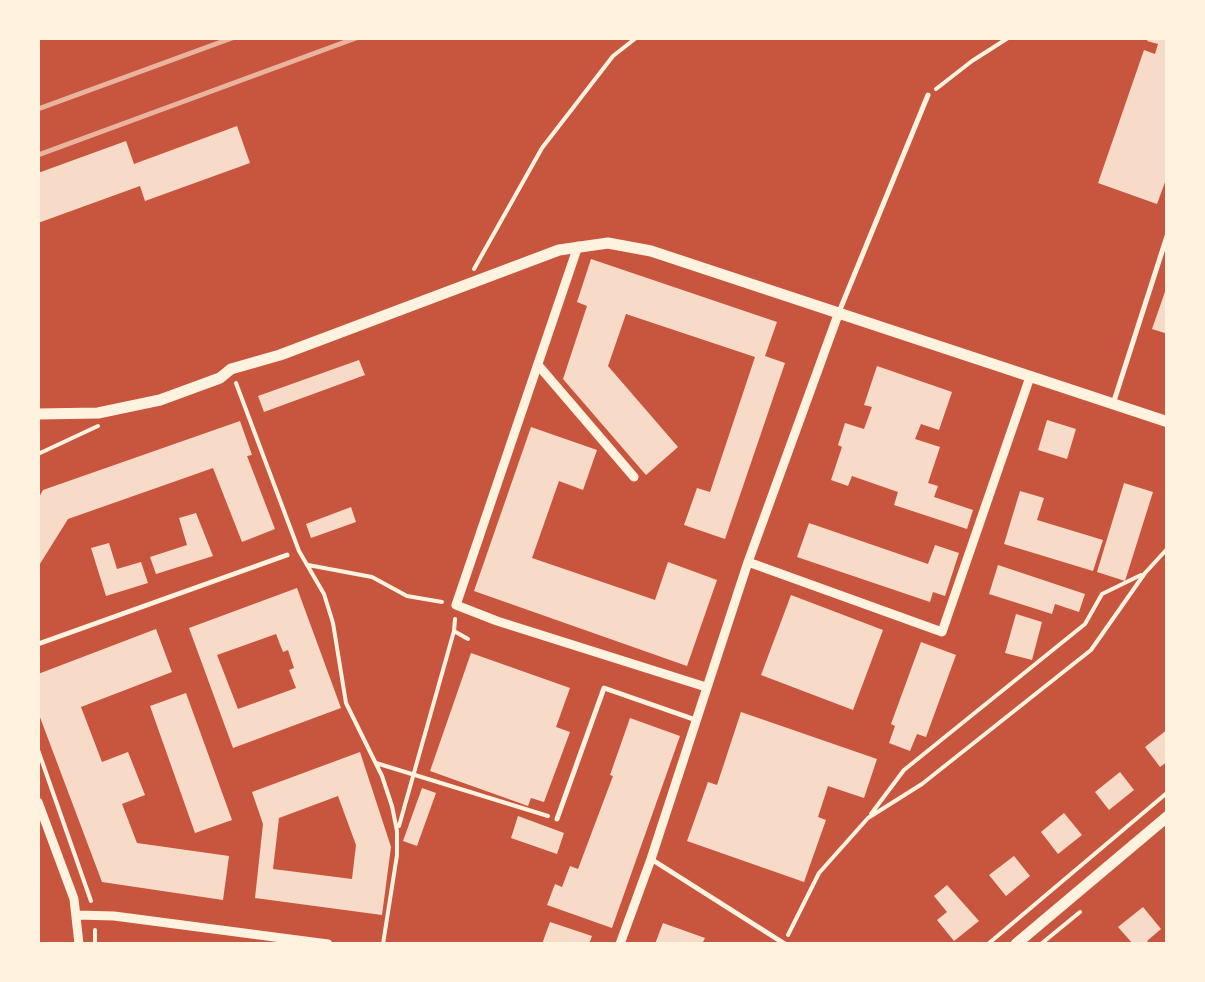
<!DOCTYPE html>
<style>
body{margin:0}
#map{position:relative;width:1205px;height:982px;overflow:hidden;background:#c8553d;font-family:Karla,sans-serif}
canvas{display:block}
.frame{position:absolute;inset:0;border:40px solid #fff3e0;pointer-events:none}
</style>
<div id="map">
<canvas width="1205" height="982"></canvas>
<div class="frame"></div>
</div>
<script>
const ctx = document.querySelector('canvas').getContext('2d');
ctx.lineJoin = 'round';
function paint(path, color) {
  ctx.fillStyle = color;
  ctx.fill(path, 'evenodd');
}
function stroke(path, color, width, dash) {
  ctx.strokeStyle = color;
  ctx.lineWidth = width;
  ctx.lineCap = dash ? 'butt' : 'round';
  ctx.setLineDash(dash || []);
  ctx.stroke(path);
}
const building = new Path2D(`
 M1149 38H1168V174L1157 204 1098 183 1144 50 1155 54 1158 44 1147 41Z
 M237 126 250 163 145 201 140 186 38 223V173L126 141 134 164Z
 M591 259 777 322 765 356 785 363 725 539 684 525 697 488 710 492 755 357 626 314 608 366 678 447 646 475 563 379 587 306 577 302Z
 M1167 286H1168V334L1152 329Z
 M359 360 365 375 264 412 258 396Z
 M877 366 952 392 939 430 921 424 915 439 940 447 928 483 938 486 934 497 973 510 967 529 894 505 898 492 852 476 848 486 831 480 842 447 838 445 845 423 864 429 872 407 864 405Z
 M1047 420 1076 429 1067 459 1038 450Z
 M240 421 252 455 247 456 275 529 242 542 213 468 68 519 38 567V499L43 490Z
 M531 427 597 450 583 490 559 481 532 558 655 600 668 562 717 580 687 666 474 591Z
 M1124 483 1153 492 1125 581 1097 572Z
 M1020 491 1044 498 1037 520 1103 540 1093 571 1004 544Z
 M351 507 356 522 311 538 306 524Z
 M196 513 213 556 156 574 150 557 187 545 179 518Z
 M809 523 928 564 935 545 959 553 945 596 933 592 930 602 797 557Z
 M109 543 117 569 141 562 148 583 106 596 91 548Z
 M998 565 1085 594 1079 612 1055 604 1052 614 989 594Z
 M297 588 341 708 233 748 189 628ZM276 634 283 652 288 650 294 668 289 670 296 688 238 709 217 655Z
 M791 595 883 630 853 710 761 675Z
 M1016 614 1042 622 1032 660 1005 653Z
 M156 629 172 672 81 707 102 762 128 752 145 795 122 804 137 843 229 856 223 900 102 882 38 712V674Z
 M921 642 956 655 926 737 917 734 910 751 889 743 895 726 891 724Z
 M471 653 570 688 556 727 570 732 544 802 531 798 528 806 430 771Z
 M186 693 232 820 195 833 150 706Z
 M741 712 877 759 864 798 828 786 818 817 826 820 804 882 687 841 708 782 717 785Z
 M630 718 680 736 612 928 547 905 555 884 562 887 570 866 578 869 613 776 610 775Z
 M1168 729V761L1160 767 1145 747Z
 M360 752 391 847 382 915 255 898 263 824 252 792ZM338 796 356 845 352 879 273 869 279 818Z
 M1120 772 1134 790 1109 810 1095 792Z
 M422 788 436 793 417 846 403 841Z
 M1064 813 1082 835 1058 854 1041 832Z
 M518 816 564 833 557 854 511 838Z
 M1014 856 1030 876 1006 896 989 875Z
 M947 885 979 921 954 941 937 920 947 912 934 896Z
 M1143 907 1161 929 1147 941 1150 944H1133L1118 927Z
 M550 922 592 936 589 944H542Z
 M663 923 705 938 702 944H655Z`);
const path = new Path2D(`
 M936 89 972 61 1008 38
 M474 269 542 148 613 56 636 38
 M236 383 299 551 324 594 333 623 346 703 382 776 392 806 397 831V855L383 944
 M38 454 98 426
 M308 565 372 577 407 596 442 602
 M455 619 454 631 468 639
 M38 750 91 901
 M376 763 548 816
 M871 814 904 770 1085 624 1102 594 1141 575
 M399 826 454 631
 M95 930V944
 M788 935 819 873 868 818 922 784 1091 650 1145 573 1168 548
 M988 944 1168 792
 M1041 944 1080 912`);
const service = new Path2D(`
 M839 312 928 95
 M1114 401 1168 233
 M38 644 287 555
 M557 819 604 688 696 720
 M651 859 785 944`);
const minor = new Path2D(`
 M578 246 456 605 497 621 706 687
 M538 365 634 477
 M748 562 942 632 1030 377
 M38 802 74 899 79 944
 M77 915 114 916 328 944
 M620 944 651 859 748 562 839 312`);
const tertiary = new Path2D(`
 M38 414 98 413 160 400 220 378 231 369 280 355 559 250 608 243 651 251 1168 422
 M1016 944 1168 816`);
const rail = new Path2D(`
 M38 109 232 38
 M38 155 356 38`);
paint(building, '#f7dbc8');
stroke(path, '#fff3e0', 4);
stroke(service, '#fff3e0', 5);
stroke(minor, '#fff3e0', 9);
stroke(tertiary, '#fff3e0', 11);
stroke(rail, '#e9b49f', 5);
</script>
